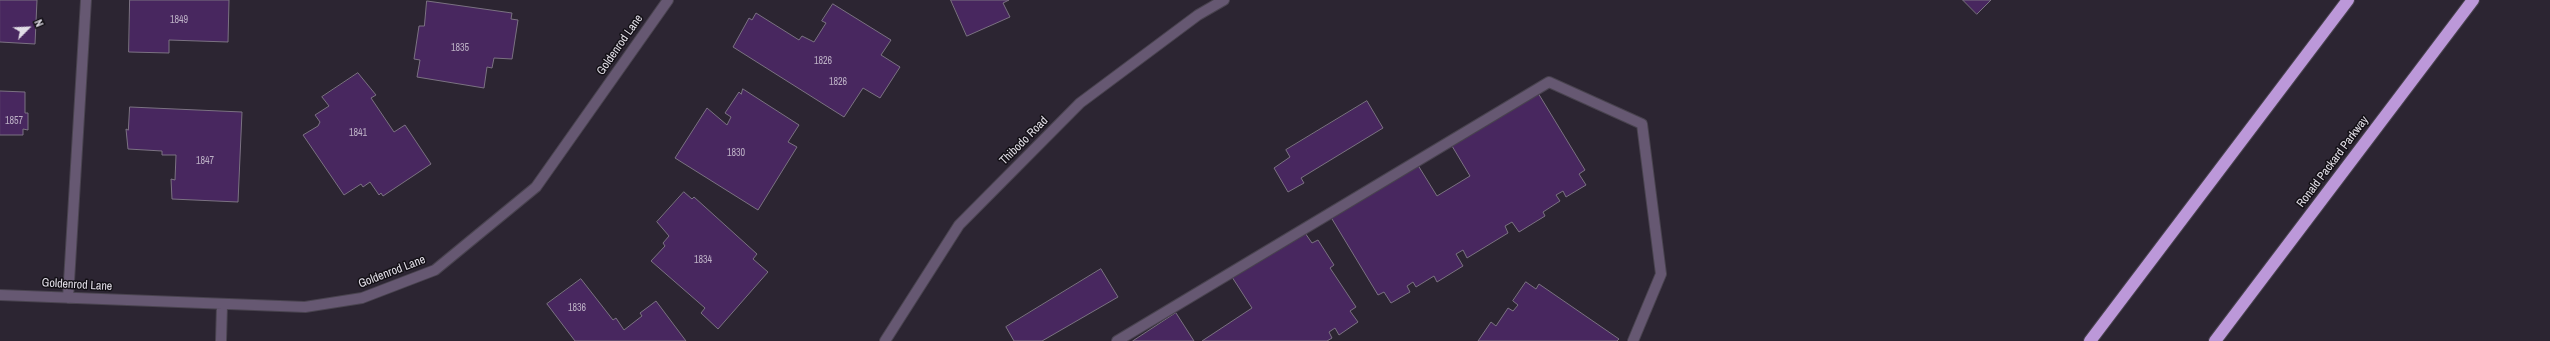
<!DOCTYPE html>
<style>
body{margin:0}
#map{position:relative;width:2550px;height:341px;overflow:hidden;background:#2c2532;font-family:"Archivo Narrow",sans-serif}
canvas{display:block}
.north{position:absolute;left:8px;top:8px;width:40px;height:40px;-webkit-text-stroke:3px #131016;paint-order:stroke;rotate:66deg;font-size:11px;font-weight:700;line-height:16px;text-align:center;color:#e2dee7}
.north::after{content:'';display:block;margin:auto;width:14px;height:18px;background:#e2dee7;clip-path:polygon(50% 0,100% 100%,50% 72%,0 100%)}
</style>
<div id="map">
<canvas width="2550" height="341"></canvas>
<div class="north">N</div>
</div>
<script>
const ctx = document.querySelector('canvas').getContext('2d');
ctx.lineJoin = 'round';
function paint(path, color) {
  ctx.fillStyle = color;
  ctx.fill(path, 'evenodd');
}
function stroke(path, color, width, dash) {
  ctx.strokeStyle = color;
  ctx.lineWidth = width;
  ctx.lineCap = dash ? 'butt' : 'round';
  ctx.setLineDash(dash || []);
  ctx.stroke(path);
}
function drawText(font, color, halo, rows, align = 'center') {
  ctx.font = font + ' "Archivo Narrow",sans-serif';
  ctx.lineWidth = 3;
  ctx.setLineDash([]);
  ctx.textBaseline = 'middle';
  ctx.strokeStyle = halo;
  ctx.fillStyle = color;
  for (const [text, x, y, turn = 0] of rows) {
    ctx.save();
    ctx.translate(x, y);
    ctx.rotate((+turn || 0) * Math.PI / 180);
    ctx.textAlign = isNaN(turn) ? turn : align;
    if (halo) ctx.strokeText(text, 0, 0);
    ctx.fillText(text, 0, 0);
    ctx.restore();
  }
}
const building = new Path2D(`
 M0 0H37L35 44 0 42Z
 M130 0H229L228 42 169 40V53L129 52Z
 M951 0H1009L1003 3 1010 17 967 36Z
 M1963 0H1991L1977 14Z
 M427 1 512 13 511 19 518 20 512 59 494 58 492 68 487 67 484 88 417 77 420 60 414 59 419 26H424Z
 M833 4 891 40 881 55 900 67 880 98 863 88 844 117 733 47 749 18 752 20 756 13 799 40 802 36 814 42 826 23 822 21Z
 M358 73 376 95 371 98 394 132 405 125 431 164 383 196 381 193 379 195 370 182 363 187 361 184 344 195 303 135 318 126 320 122 315 115 329 106 322 97Z
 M1535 88 1585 170 1579 174 1586 185 1566 197 1563 191 1556 195 1560 201 1543 212 1545 216 1519 232 1512 222 1505 226 1508 233 1467 258 1463 250 1456 254 1463 266 1437 282 1434 276 1416 287 1413 282 1407 286 1410 292 1391 303 1384 292 1378 295 1329 214 1416 162 1437 196 1470 176 1449 141Z
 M743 89 799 125 788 142 797 147 758 210 675 158 707 108 727 125 731 117 725 113 739 92 741 94Z
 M0 91 25 92V113H28V130L23 129V135H0Z
 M1367 101 1383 128 1301 178 1304 183 1288 192 1274 168 1290 157 1286 150Z
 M130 107 242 112 238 202 172 199 171 179 175 180 176 155H162V151L128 149 126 129 128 130Z
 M684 192 692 199 694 197 757 254 753 259 768 272 718 329 701 313 705 308 651 261 665 246 663 243 669 236 657 222Z
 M1303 230 1312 243 1318 240 1334 265 1330 268 1356 307 1350 311 1358 322 1339 335 1335 328 1329 332 1332 338 1327 341H1202L1252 308 1232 277Z
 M1101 269 1118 297 1042 341H1014L1006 327Z
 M581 279 613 320 616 318 624 330 642 316 640 313 656 301 686 341H575L547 304Z
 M1526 282 1536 289 1539 284 1619 339 1617 341H1478L1491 322 1496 326 1508 308 1513 311 1518 305 1513 301Z
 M1176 313 1194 341H1133Z`);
const minor = new Path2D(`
 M0 295 305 307 362 298 435 270 536 187 668 0
 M68 298 86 0
 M221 341 222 305
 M885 341 959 225 1080 103 1198 15 1224 0
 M1117 341 1549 82 1642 124 1661 274 1633 341`);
const highway = new Path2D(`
 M2090 341 2348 0
 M2215 341 2473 0`);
const numberNames = [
 ["1849",179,20],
 ["1835",460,48],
 ["1826",823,61],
 ["1826",838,82],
 ["1857",14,121],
 ["1841",358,133],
 ["1830",736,153],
 ["1847",205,161],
 ["1834",703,260],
 ["1836",577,308]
];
const streetNames = [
 ["Goldenrod Lane",620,45,-55],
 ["Thibodo Road",1024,141,-45],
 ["Ronald Packard Parkway",2333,162,-53],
 ["Goldenrod Lane",392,272,-21],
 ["Goldenrod Lane",77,285,3]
];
paint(building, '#48275f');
stroke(building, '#7b7282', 1);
stroke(minor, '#49434f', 12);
stroke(highway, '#49434f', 14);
stroke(minor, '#665872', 10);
stroke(highway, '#bc98d9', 12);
drawText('10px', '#bcb0c5', null, numberNames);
drawText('12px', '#e2dee7', '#131016', streetNames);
</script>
